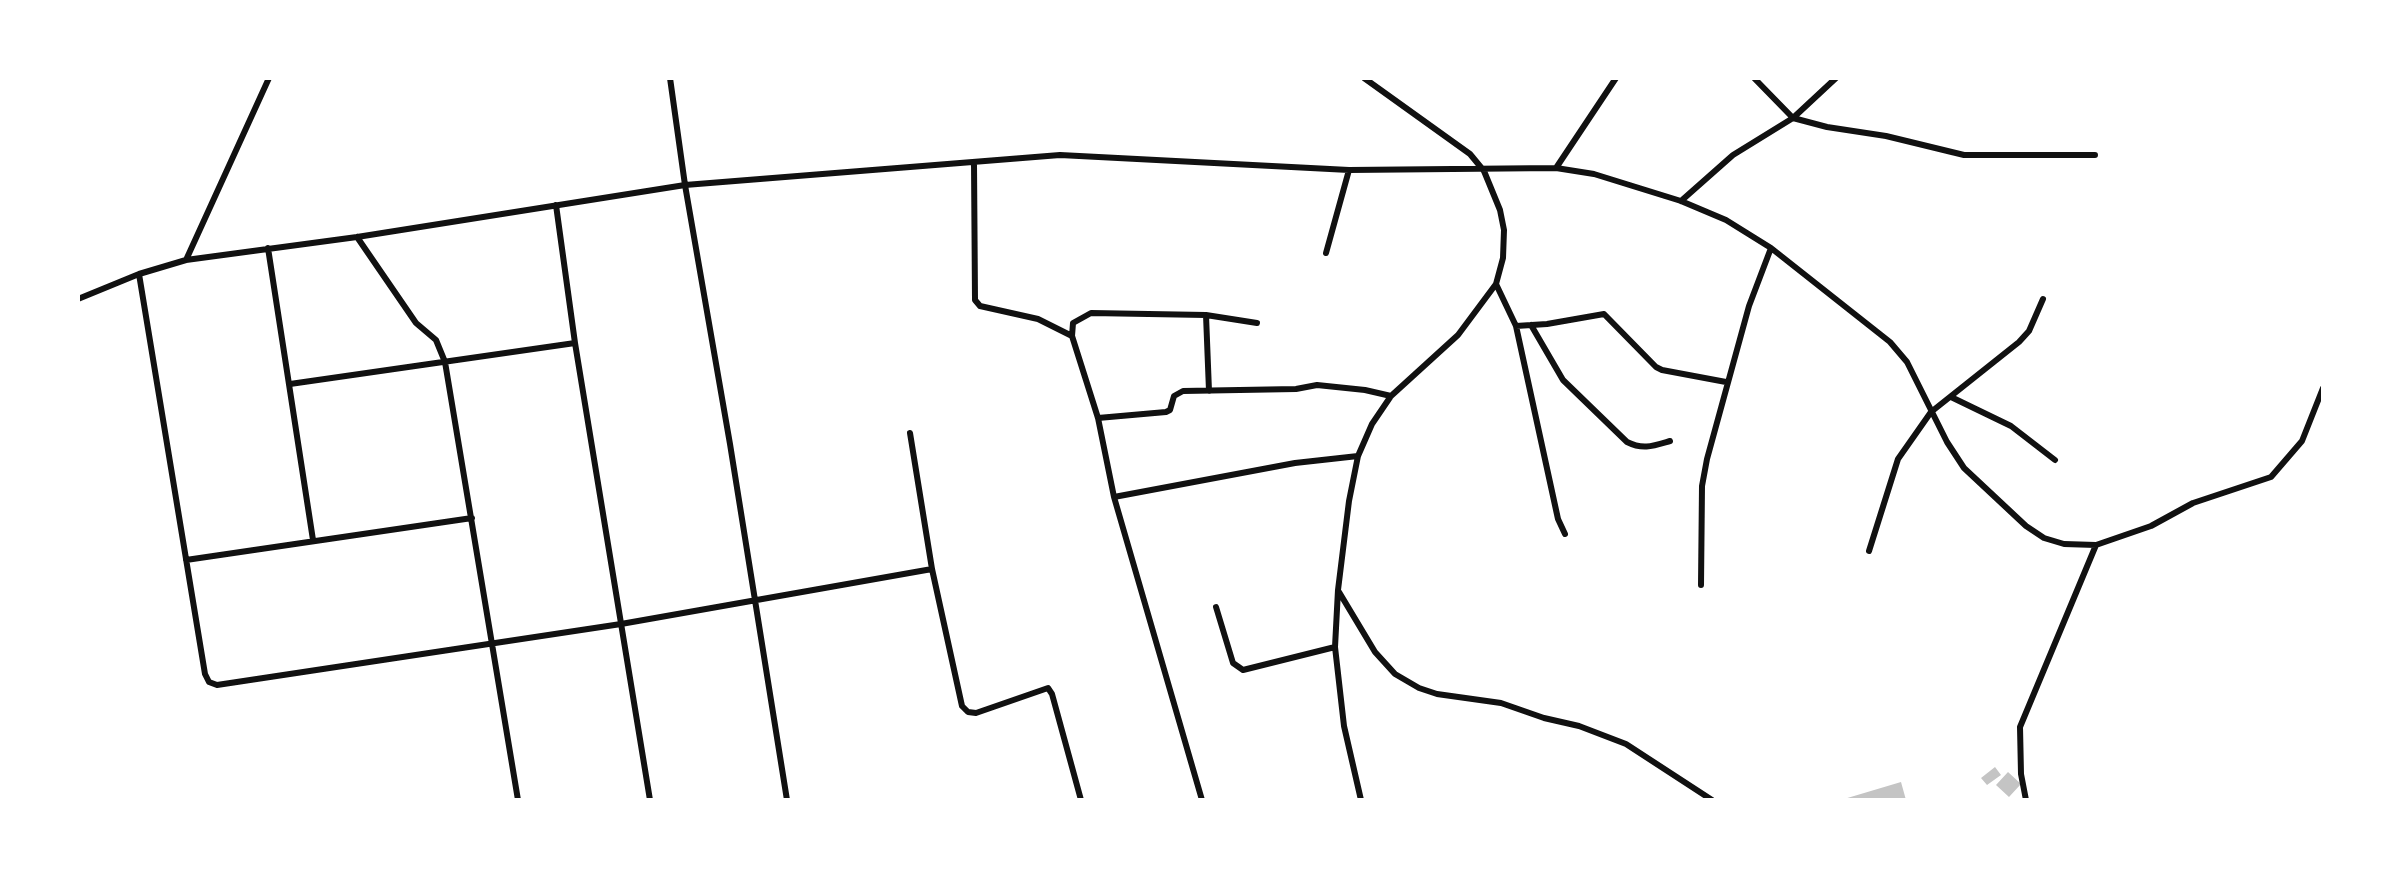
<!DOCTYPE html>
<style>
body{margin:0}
#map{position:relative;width:2401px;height:878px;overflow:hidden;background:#fff;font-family:"Exo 2",sans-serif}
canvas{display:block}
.frame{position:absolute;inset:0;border:80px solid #fff;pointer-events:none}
</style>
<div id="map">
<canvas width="2401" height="878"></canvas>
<div class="frame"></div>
</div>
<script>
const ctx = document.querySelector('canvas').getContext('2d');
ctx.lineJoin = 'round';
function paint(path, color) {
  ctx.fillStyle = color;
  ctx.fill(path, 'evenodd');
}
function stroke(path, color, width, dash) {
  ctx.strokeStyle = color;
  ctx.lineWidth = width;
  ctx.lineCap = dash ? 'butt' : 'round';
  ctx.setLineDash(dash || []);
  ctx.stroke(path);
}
const building = new Path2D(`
 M1995 767 2001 775 1987 785 1981 778Z
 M2008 772 2021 784 2009 797 1996 785Z
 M1901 782 1906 800H1844V799Z`);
const minor = new Path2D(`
 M670 78 685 185 730 444 787 800
 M1754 78 1793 118 1827 127 1886 136 1964 155H2095
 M974 163 975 300 980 306 1038 319 1072 336
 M1556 168 1616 78
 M1681 201 1733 155 1793 118 1836 78
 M556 205 575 343 650 800
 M357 237 416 323 436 340 445 362 518 800
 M268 248 313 540
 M1326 253 1349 170
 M186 260 269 78
 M139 274 205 674 209 682 217 685 621 624 932 569
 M1496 284 1516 326 1558 519 1565 534
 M78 299 139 274 186 260 357 237 685 185 1060 155 1349 170 1556 168 1594 174 1681 201 1726 220 1771 248 1890 342 1907 362 1947 442 1964 468 2026 526 2044 538 2064 544 2096 545 2151 526 2193 503 2271 477 2302 441 2323 388
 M1206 315 1209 391
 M1531 325 1563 380 1627 442C1643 450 1653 446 1670 441
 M1516 326 1547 324 1604 314 1656 367 1662 370 1726 382
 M290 384 575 343
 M1951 397 2011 426 2055 460
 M1098 418 1166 412 1170 410 1174 396 1183 391 1296 389 1317 385 1365 390 1391 396
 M910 433 932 569 962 706 968 712 976 713 1048 688 1052 694 1081 800
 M1114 497 1295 463 1358 456
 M1869 551 1898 459 1931 412 2019 342 2029 331 2043 299
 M186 560 472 518
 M1701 585 1702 486 1707 459 1749 306 1771 248
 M1339 592 1375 652 1395 674 1419 688 1437 694 1501 703 1544 718 1579 726 1626 744 1712 800
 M1216 607 1233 663 1243 670 1335 647
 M1202 800 1114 497 1098 418 1072 336 1073 323 1091 313 1206 315 1257 323
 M1361 800 1344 726 1335 647 1338 590 1349 501 1358 456 1372 424 1391 396 1458 335 1496 284 1503 258 1504 230 1500 210 1484 171 1470 154 1364 78
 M2026 800 2021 774 2020 727 2096 545`);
paint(building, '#c4c4c4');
stroke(minor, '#111', 6);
</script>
